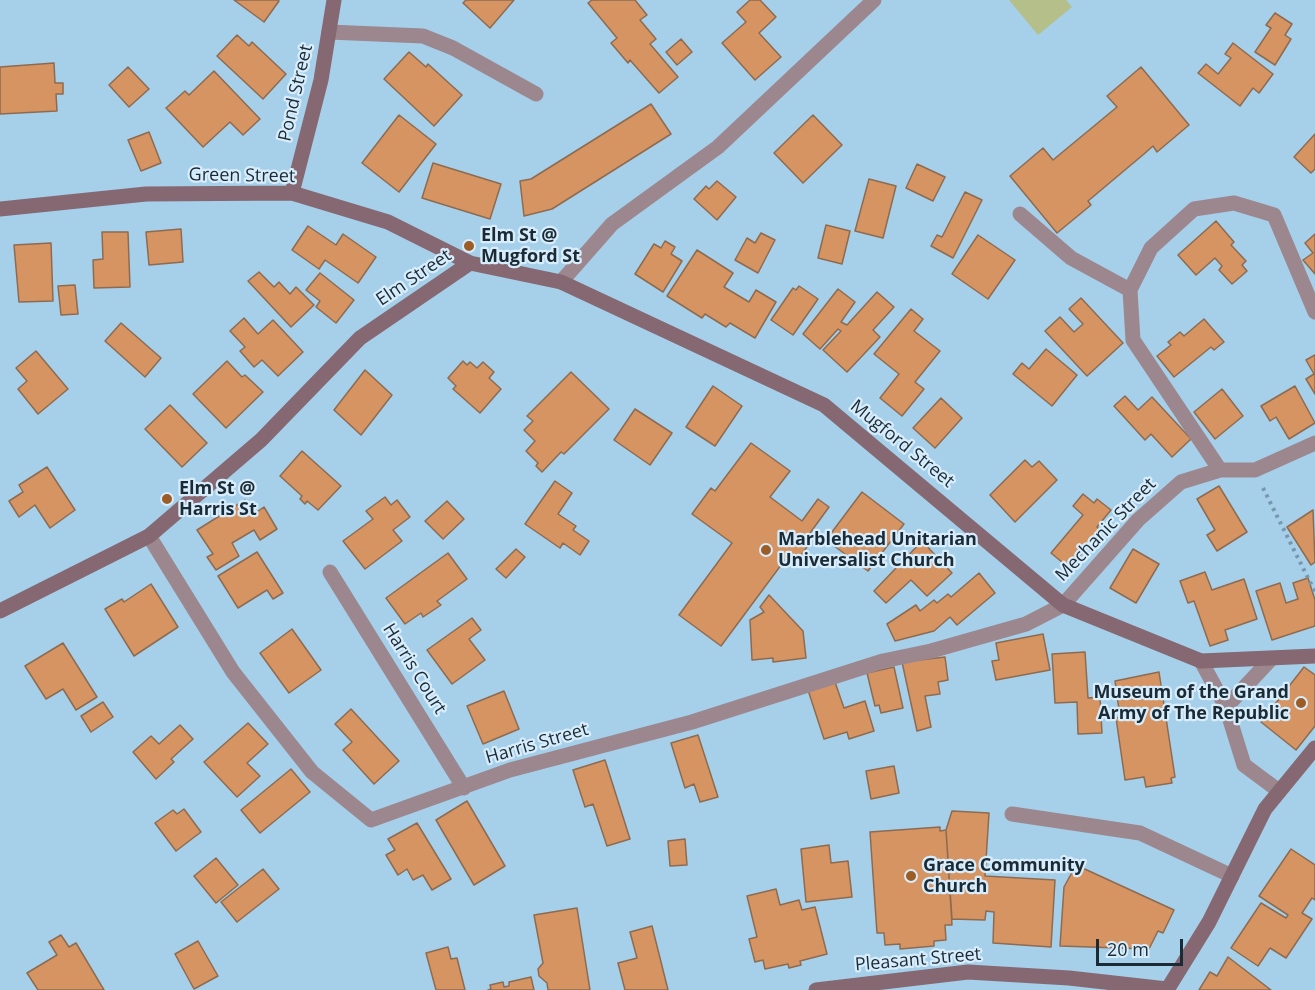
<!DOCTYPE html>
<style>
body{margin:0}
#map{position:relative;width:1315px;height:990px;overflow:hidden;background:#a6cfea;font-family:"Open Sans",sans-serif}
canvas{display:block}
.scale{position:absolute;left:1096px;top:939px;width:87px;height:27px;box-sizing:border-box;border:3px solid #1b2b35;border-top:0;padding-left:8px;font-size:18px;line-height:21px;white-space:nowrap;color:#1b2b35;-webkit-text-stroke:4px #d8edfb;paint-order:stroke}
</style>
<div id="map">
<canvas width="1315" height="990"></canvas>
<div class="scale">20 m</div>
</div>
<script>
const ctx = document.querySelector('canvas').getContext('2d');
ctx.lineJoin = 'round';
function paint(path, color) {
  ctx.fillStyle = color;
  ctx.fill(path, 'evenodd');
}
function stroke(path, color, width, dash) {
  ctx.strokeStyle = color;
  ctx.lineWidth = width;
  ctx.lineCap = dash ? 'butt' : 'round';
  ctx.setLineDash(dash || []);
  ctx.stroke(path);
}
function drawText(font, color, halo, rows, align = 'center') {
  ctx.font = font + ' "Open Sans",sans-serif';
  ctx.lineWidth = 4.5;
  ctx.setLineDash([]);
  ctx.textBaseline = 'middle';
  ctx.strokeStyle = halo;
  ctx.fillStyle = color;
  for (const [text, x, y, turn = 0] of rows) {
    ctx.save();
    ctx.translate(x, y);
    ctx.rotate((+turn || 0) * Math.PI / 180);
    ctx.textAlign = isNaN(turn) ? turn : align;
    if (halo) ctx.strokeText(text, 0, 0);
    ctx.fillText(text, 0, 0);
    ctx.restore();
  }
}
const green = new Path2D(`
 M1009 0H1066L1072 7 1038 35Z`);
const building = new Path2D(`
 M234 0H278L279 1 264 22Z
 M466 0H514L490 28 463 3Z
 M592 0H635L647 15 640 20 656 39 650 44 678 77 659 93 630 60 628 63 611 43 617 38 588 3Z
 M750 0H760L776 17 759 33 781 57 755 80 722 43 746 22 737 12Z
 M1275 13 1292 24 1285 35 1291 39 1275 65 1255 52 1271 28 1266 25Z
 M237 35 249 46 252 42 286 74 263 99 217 56Z
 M681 39 692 52 677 65 666 52Z
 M1233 43 1273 74 1259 93 1253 88 1240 106 1198 73 1206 64 1218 74 1231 58 1225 54Z
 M409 52 426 67 428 64 462 95 434 126 384 79Z
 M54 63 55 83H63V94H56L57 111 0 114V67Z
 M128 67 149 89 129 107 109 85Z
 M1141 67 1189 125 1157 152 1153 146 1144 154 1088 201 1091 205 1057 233 1010 176 1043 148 1053 160 1117 107 1107 96Z
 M214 71 260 119 243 135 230 122 203 147 166 108 185 91 189 95Z
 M651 104 671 134 552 209 524 216 520 181 531 179Z
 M399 115 436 144 399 192 362 163Z
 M813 115 842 145 803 183 774 153Z
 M149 132 161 163 141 171 128 140Z
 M1315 134V169L1311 173 1294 157Z
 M433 163 501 184 490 219 422 198Z
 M917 164 945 177 933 201 906 188Z
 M869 179 896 186 883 238 855 231Z
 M717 181 736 197 717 220 694 199 706 186 709 189Z
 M965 192 982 200 953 258 931 246 937 235 942 237Z
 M1216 221 1234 242 1231 245 1246 261 1242 265 1247 271 1232 284 1219 270 1222 266 1215 258 1196 275 1178 255Z
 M826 225 850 231 842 264 818 258Z
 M308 226 336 245 343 234 376 257 358 283 325 260 319 269 292 250Z
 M181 229 183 262 149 265 146 232Z
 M102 232H128L130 287 94 288 93 260 103 259Z
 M761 233 775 240 758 273 735 260 747 238 755 243Z
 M1315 234V274L1303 260 1313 253 1305 243Z
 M978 235 1015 260 988 299 952 274Z
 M665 241 675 247 671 254 682 261 663 292 635 274 654 244 661 248Z
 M51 243 53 301 19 302 14 245Z
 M697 250 733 273 724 287 749 302 756 290 776 302 755 338 730 323 726 327 705 314 702 318 667 296Z
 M259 272 274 287 279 282 290 294 296 287 314 305 291 327 248 281Z
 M320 273 354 300 336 323 316 307 320 301 306 290Z
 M75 285 78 314 61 315 58 286Z
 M799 286 818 299 793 335 771 320 793 288 796 290Z
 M838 289 855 302 841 322 847 325 877 292 894 307 873 330 880 337 847 372 823 350 841 331 838 329 820 349 803 334Z
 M1081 298 1123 343 1087 376 1045 331 1060 317 1074 332 1083 324 1069 309Z
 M911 309 923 319 914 331 940 351 915 382 924 389 902 416 880 398 899 374 874 354Z
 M244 318 258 334 273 320 303 352 278 376 262 360 254 367 240 351 245 347 230 331Z
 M1204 319 1224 342 1214 350 1211 347 1174 377 1157 356 1171 345 1168 342 1180 332 1184 336Z
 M121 323 161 358 145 377 105 341Z
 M1046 349 1077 375 1052 406 1013 374 1022 363 1029 369Z
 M36 351 68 389 38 414 18 389 27 381 16 368Z
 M1315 355V394L1306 379 1314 374 1306 360Z
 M227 361 242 377 245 375 263 392 226 428 193 394Z
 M463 361 467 365 470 362 477 368 483 362 494 372 489 378 501 389 480 413 453 389 456 386 448 378Z
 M365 370 392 395 361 435 334 410Z
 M571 372 609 409 564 454 561 452 542 472 536 466 538 463 526 451 535 441 524 430 533 421 527 416Z
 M713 386 742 406 715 446 686 427Z
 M1295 386 1315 423 1289 439 1276 417 1270 421 1261 406Z
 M1222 389 1243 416 1215 439 1194 412Z
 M1125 396 1138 410 1152 397 1191 439 1172 457 1151 434 1145 440 1114 406Z
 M941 398 962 418 935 448 913 428Z
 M170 405 207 443 182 467 145 429Z
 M635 409 672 433 650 465 614 440Z
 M751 443 790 471 770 497 802 521 818 499 829 507 805 540 810 543 795 563 787 557 721 646 679 615 732 543 692 514 711 488 715 491Z
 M302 451 341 486 318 510 307 501 305 504 300 499 302 496 280 476Z
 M1025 460 1032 467 1039 461 1057 480 1015 522 990 495Z
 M47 467 75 510 50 528 35 505 19 517 9 501 23 492 19 485Z
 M555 481 572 493 558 514 576 526 573 530 589 541 580 555 563 543 560 548 525 524Z
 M1219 486 1247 532 1217 551 1207 535 1215 530 1197 499Z
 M862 492 904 524 868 571 826 540Z
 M1083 494 1094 503 1097 499 1111 510 1097 527 1101 531 1069 568 1051 553 1083 515 1073 506Z
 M385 497 391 505 397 500 410 517 393 530 402 541 365 569 343 541 373 519 366 511Z
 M245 500 254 514 264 507 277 529 260 540 254 530 232 543 239 556 216 570 207 557 213 554 197 530Z
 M447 501 464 519 443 539 425 521Z
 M1313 510 1315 562 1311 565 1287 527Z
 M922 541 952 573 927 596 911 580 886 603 874 591Z
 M516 549 525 557 506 578 496 569Z
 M1133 549 1159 564 1136 603 1110 588Z
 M257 552 283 593 273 599 267 590 238 608 218 576Z
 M448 553 467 579 437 601 441 605 423 617 421 613 405 624 386 598Z
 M1205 572 1212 590 1244 579 1257 619 1225 630 1228 640 1210 646 1194 601 1188 603 1180 581Z
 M979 573 995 593 957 625 950 617 934 631 895 641 887 624 916 605 920 611 934 600 937 603 948 594 951 597Z
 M1308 578 1315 600V626L1272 640 1256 591 1280 583 1286 603 1298 599 1293 583Z
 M151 584 178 627 134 656 105 609 122 599 124 602Z
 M769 595 803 631 806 658 773 662V658L752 660 750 620 764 612 760 607Z
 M472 618 481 630 469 639 485 660 452 684 427 650Z
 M292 629 321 670 289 693 260 653Z
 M1043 634 1050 670 996 680 992 661 999 660 996 643Z
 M63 643 97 697 76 710 63 689 46 699 25 666Z
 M1085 652 1088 698 1100 697 1102 733 1078 734 1077 702 1055 703 1052 654Z
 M945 657 948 680 938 682 940 694 925 696 931 727 917 731 902 662Z
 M894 667 903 708 881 713 879 705 875 706 867 673Z
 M1304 667 1315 675V726L1296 750 1261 722Z
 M1159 672 1175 777 1171 778 1172 783 1146 787 1144 777 1125 780 1116 718 1120 717 1115 681Z
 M835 682 844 708 865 701 874 731 849 739 847 732 824 739 808 690Z
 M504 691 519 729 483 744 467 706Z
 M103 702 113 717 91 732 81 716Z
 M351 709 399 761 374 784 343 750 352 742 335 724Z
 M248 723 268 744 247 763 260 776 237 797 204 762Z
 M180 725 193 739 171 759 174 762 156 779 133 752 151 736 159 744Z
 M698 735 718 797 700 802 694 784 685 788 671 743Z
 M605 760 630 839 607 846 593 804 585 807 573 770Z
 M894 766 899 793 871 799 866 771Z
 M291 769 310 792 260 833 241 810Z
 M467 801 505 866 474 885 436 820Z
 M184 809 201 832 176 851 155 823 173 810 177 814Z
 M952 811 989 813 985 876 1055 880 1051 947 993 943 994 912 986 911 985 920 952 919 946 830Z
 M417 823 451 879 432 890 423 875 413 880 407 869 398 875 386 855 395 850 388 839Z
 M940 827V831L946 830 952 925H945L946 940 934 941V946L900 949V944L885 945 884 933H877L870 832Z
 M685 839 687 865 670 866 668 841Z
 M829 845 831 863 848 861 852 897 806 902 801 849Z
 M1291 849 1315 865V900L1312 898 1302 913 1312 919 1286 958 1270 948 1258 966 1231 948 1261 903 1286 918 1288 915 1259 896Z
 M216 858 238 885 216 903 194 876Z
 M1076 865 1174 910 1163 933 1158 931 1149 949 1060 946 1064 887Z
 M263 869 279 889 237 922 221 902Z
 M776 889 780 905 799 900 802 910 815 907 827 954 800 961 801 965 789 968 788 964 765 969 763 960 755 962 749 939 757 937 747 896Z
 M577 908 590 990H548L547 983 539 976 538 969 543 963 534 915Z
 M652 926 668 990H625L618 963 637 958 630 932Z
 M61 935 69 947 76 943 104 990H38L27 973 57 955 49 942Z
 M198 941 218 976 194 989 175 954Z
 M448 947 451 959 457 958 465 990H436L426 953Z
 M1228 957 1271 990H1199L1210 972 1217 976Z
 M531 977 534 990H488L491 989 490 985 503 982 504 987 509 986V982Z`);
const path = new Path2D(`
 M1263 488 1315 592`);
const lane = new Path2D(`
 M1012 814 1140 833 1232 876`);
const street = new Path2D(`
 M329 32 423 36 453 48 536 94
 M1020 214 1071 258 1130 290 1133 340 1220 470
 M561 282 612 224 718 147 874 0
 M1130 290 1151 248 1194 209 1234 203 1274 215 1315 312
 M149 536 233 672 312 772 371 820 510 770 692 722 883 661 931 651 1026 624 1063 605 1138 520 1181 482 1220 470H1255L1315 443
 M330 572 464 788
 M1201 661 1226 707 1244 765 1279 791
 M1226 707 1271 659`);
const secondary = new Path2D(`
 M292 193 321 80 334 0
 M0 209 146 194 292 193 388 222 470 263 561 282 824 405 1063 605 1201 661 1315 656
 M0 611 149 536 261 440 360 338 470 263
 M816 990 968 972 1069 978 1167 989
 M1167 990 1209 922 1265 809 1315 748`);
const markers = [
 [469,246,6,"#9c5c25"],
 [167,499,6,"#9c5c25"],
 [766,550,6,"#9c5c25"],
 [1301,703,6,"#9c5c25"],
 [911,876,6,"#9c5c25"]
];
const streetNames = [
 ["Pond Street",296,93,-77],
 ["Green Street",242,176,1],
 ["Elm Street",414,278,-34],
 ["Mugford Street",902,444,39],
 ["Mechanic Street",1106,530,-46],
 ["Harris Court",414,669,58],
 ["Harris Street",537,744,-16],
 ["Pleasant Street",918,960,-5]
];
const poiNames = [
 ["Elm St @",481,236],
 ["Mugford St",481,257],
 ["Elm St @",179,489],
 ["Harris St",179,510],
 ["Marblehead Unitarian",778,540],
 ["Universalist Church",778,561],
 ["Museum of the Grand",1289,693,"right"],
 ["Army of The Republic",1289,714,"right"],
 ["Grace Community",923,866],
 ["Church",923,887]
];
paint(green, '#b4bf89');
paint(building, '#d69462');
stroke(building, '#8d6b51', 1.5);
stroke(path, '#7697ac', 4, [3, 4.5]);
stroke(lane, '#9c878e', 15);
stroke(street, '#9c878e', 15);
stroke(secondary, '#856871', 15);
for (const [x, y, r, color] of markers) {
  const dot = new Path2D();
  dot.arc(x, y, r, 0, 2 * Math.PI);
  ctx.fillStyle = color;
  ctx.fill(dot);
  stroke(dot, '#d8edfb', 2);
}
drawText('18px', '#1b2b35', '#d8edfb', streetNames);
drawText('bold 18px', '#1b2b35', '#d8edfb', poiNames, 'left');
</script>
